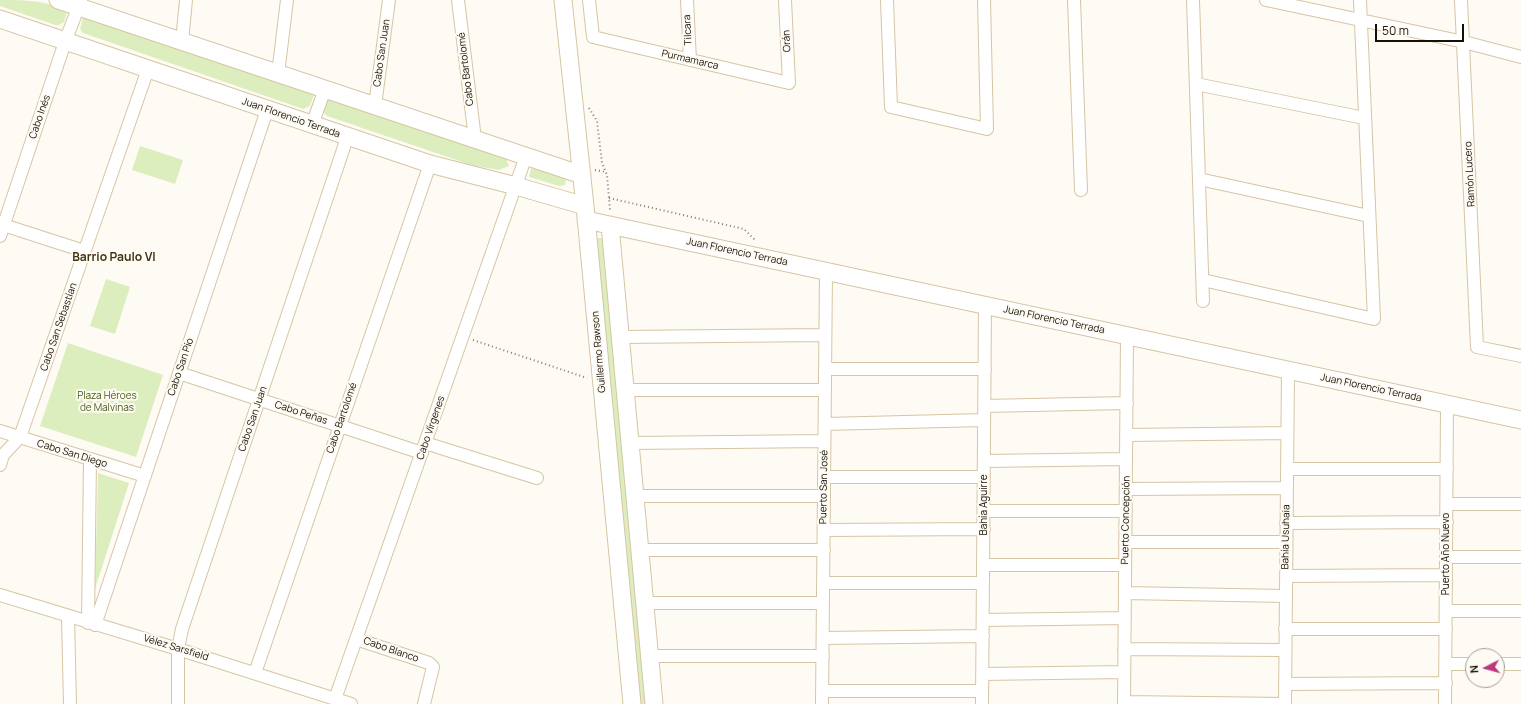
<!DOCTYPE html>
<meta charset="utf-8">
<style>
body{margin:0}
#map{position:relative;width:1521px;height:704px;overflow:hidden;background:#fefbf4;font-family:Manrope,sans-serif}
canvas{display:block}
.north{position:absolute;left:1465px;top:648px;width:40px;height:40px;box-sizing:border-box;background:#fefbf4;border:1px solid #a19d94;border-radius:50%;rotate:264deg;font-size:11px;font-weight:700;line-height:16px;text-align:center;color:#161005}
.north::after{content:'';display:block;margin:auto;width:14px;height:18px;background:#bc3980;clip-path:polygon(50% 0,100% 100%,50% 72%,0 100%)}
.scale{position:absolute;left:1375px;top:24px;width:89px;height:18px;box-sizing:border-box;border:2px solid #161005;border-top:0;padding-left:5px;font-size:12px;line-height:14px;white-space:nowrap;color:#161005;-webkit-text-stroke:3px #fefbf4;paint-order:stroke}
</style>
<div id="map">
<canvas width="1521" height="704"></canvas>
<div class="north">N</div>
<div class="scale">50 m</div>
</div>
<script>
const ctx = document.querySelector('canvas').getContext('2d');
ctx.lineJoin = 'round';
function paint(path, color) {
  ctx.fillStyle = color;
  ctx.fill(path, 'evenodd');
}
function stroke(path, color, width, dash) {
  ctx.strokeStyle = color;
  ctx.lineWidth = width;
  ctx.lineCap = dash ? 'butt' : 'round';
  ctx.setLineDash(dash || []);
  ctx.stroke(path);
}
function drawText(font, color, halo, rows, align = 'center') {
  ctx.font = font + ' Manrope,sans-serif';
  ctx.lineWidth = 4;
  ctx.setLineDash([]);
  ctx.textBaseline = 'middle';
  ctx.strokeStyle = halo;
  ctx.fillStyle = color;
  for (const [text, x, y, turn = 0] of rows) {
    ctx.save();
    ctx.translate(x, y);
    ctx.rotate((+turn || 0) * Math.PI / 180);
    ctx.textAlign = isNaN(turn) ? turn : align;
    if (halo) ctx.strokeText(text, 0, 0);
    ctx.fillText(text, 0, 0);
    ctx.restore();
  }
}
const green = new Path2D(`
 M0 0C21 0 51 0 67 12L64 22 59 25H55L0 6Z
 M83 17 312 93 314 95 310 106 303 109 83 33 80 29Z
 M326 98 506 158 509 166 499 170 471 165 327 116 323 112Z
 M140 146 183 160 175 184 132 170Z
 M531 168 563 177 566 180 565 185 559 186 529 177Z
 M597 238H606L648 704H639Z
 M106 279 130 287 115 334 90 326Z
 M68 343 163 375 136 457 40 426Z
 M98 473 129 483 95 589Z`);
const path = new Path2D(`
 M589 108 597 121 602 163 607 175 610 210
 M595 170 606 172
 M609 198 744 229 756 241
 M473 340 587 378`);
const street = new Path2D(`
 M458 0 475 139
 M589 0 593 37 789 83 785 0
 M687 0 690 60
 M887 0 891 107 987 129 984 0
 M1074 0 1081 190
 M1193 0 1203 301
 M1266 0 1464 42 1521 57
 M1461 0 1477 347 1521 356
 M182 42 186 0
 M278 74 287 0
 M1196 84 1364 118
 M375 106 389 0
 M312 125 325 89
 M1199 179 1369 216
 M0 224 84 251
 M0 236 65 42 81 0
 M1203 280 1374 319 1360 0
 M621 337 825 335
 M825 369H985
 M179 373 422 453
 M626 390H825
 M984 406 1127 403
 M825 424 984 420
 M0 431 145 476
 M1126 435 1287 433
 M425 443 537 478
 M631 443 824 441
 M984 461 1126 459
 M0 465 3 455 20 437 148 69
 M1287 469H1447
 M824 477H984
 M1126 489 1287 488
 M636 496H824
 M1447 504H1521
 M984 511H1126
 M1286 523 1447 522
 M824 530 984 529
 M1125 542H1286
 M640 550H824
 M1447 557H1521
 M983 565H1125
 M1286 576 1446 575
 M823 583H983
 M1125 593 1286 596
 M0 595 178 649 351 704
 M645 603H823
 M1446 611H1521
 M68 617 70 704
 M983 620 1125 618
 M88 623 90 459
 M95 625 267 110
 M1285 629H1446
 M823 638 983 636
 M356 639 429 663 433 667 424 704
 M1124 649 1285 650
 M650 656H823
 M1446 664H1473
 M1497 664H1521
 M255 673 430 164
 M982 674 1124 672
 M1285 684 1446 683
 M822 691H982
 M335 699 526 156
 M1124 702 1285 704
 M178 704V649L182 629 347 138
 M822 704 826 271
 M982 704 985 305
 M1124 704 1127 336
 M1285 704 1288 370
 M1445 704 1447 404`);
const secondary = new Path2D(`
 M58 0 582 175
 M563 0 585 206 632 704
 M0 19 430 164 516 186 585 206
 M586 220 1521 420
 M610 225 654 704`);
const streetNames = [
 ["Tilcara",688,30,-93],
 ["Orán",787,41,-92],
 ["Cabo San Juan",382,53,-82],
 ["Purmamarca",690,60,13],
 ["Cabo Bartolomé",466,69,-97],
 ["Cabo Inés",40,117,-71],
 ["Juan Florencio Terrada",291,118,19],
 ["Ramón Lucero",1470,174,-93],
 ["Juan Florencio Terrada",737,252,12],
 ["Juan Florencio Terrada",1054,320,12],
 ["Cabo San Sebastían",59,327,-71],
 ["Guillermo Rawson",599,352,-95],
 ["Cabo San Pío",181,367,-71],
 ["Juan Florencio Terrada",1371,388,12],
 ["Cabo Peñas",301,413,18],
 ["Cabo Bartolomé",342,418,-71],
 ["Cabo San Juan",253,419,-71],
 ["Cabo Vírgenes",431,428,-71],
 ["Cabo San Diego",72,454,17],
 ["Puerto San José",824,487,-89],
 ["Bahía Aguirre",984,505,-90],
 ["Puerto Concepción",1126,520,-89],
 ["Bahía Usuhaia",1286,537,-89],
 ["Puerto Año Nuevo",1446,554,-90],
 ["Vélez Sarsfield",176,648,17],
 ["Cabo Blanco",391,650,19]
];
const parkNames = [
 ["Plaza Héroes",107,396],
 ["de Malvinas",107,408]
];
const quarterNames = [
 ["Barrio Paulo VI",114,258]
];
paint(green, '#ddeebe');
stroke(street, '#d6c5a3', 14);
stroke(secondary, '#d6c5a3', 19);
stroke(path, '#827d74', 2, [1, 3]);
stroke(street, '#fff', 12);
stroke(secondary, '#fff', 17);
drawText('10px', '#161005', '#fefbf4', streetNames);
drawText('10px', '#4a5d18', '#fefbf4', parkNames);
drawText('bold 12px', '#423416', '#fefbf4', quarterNames);
</script>
